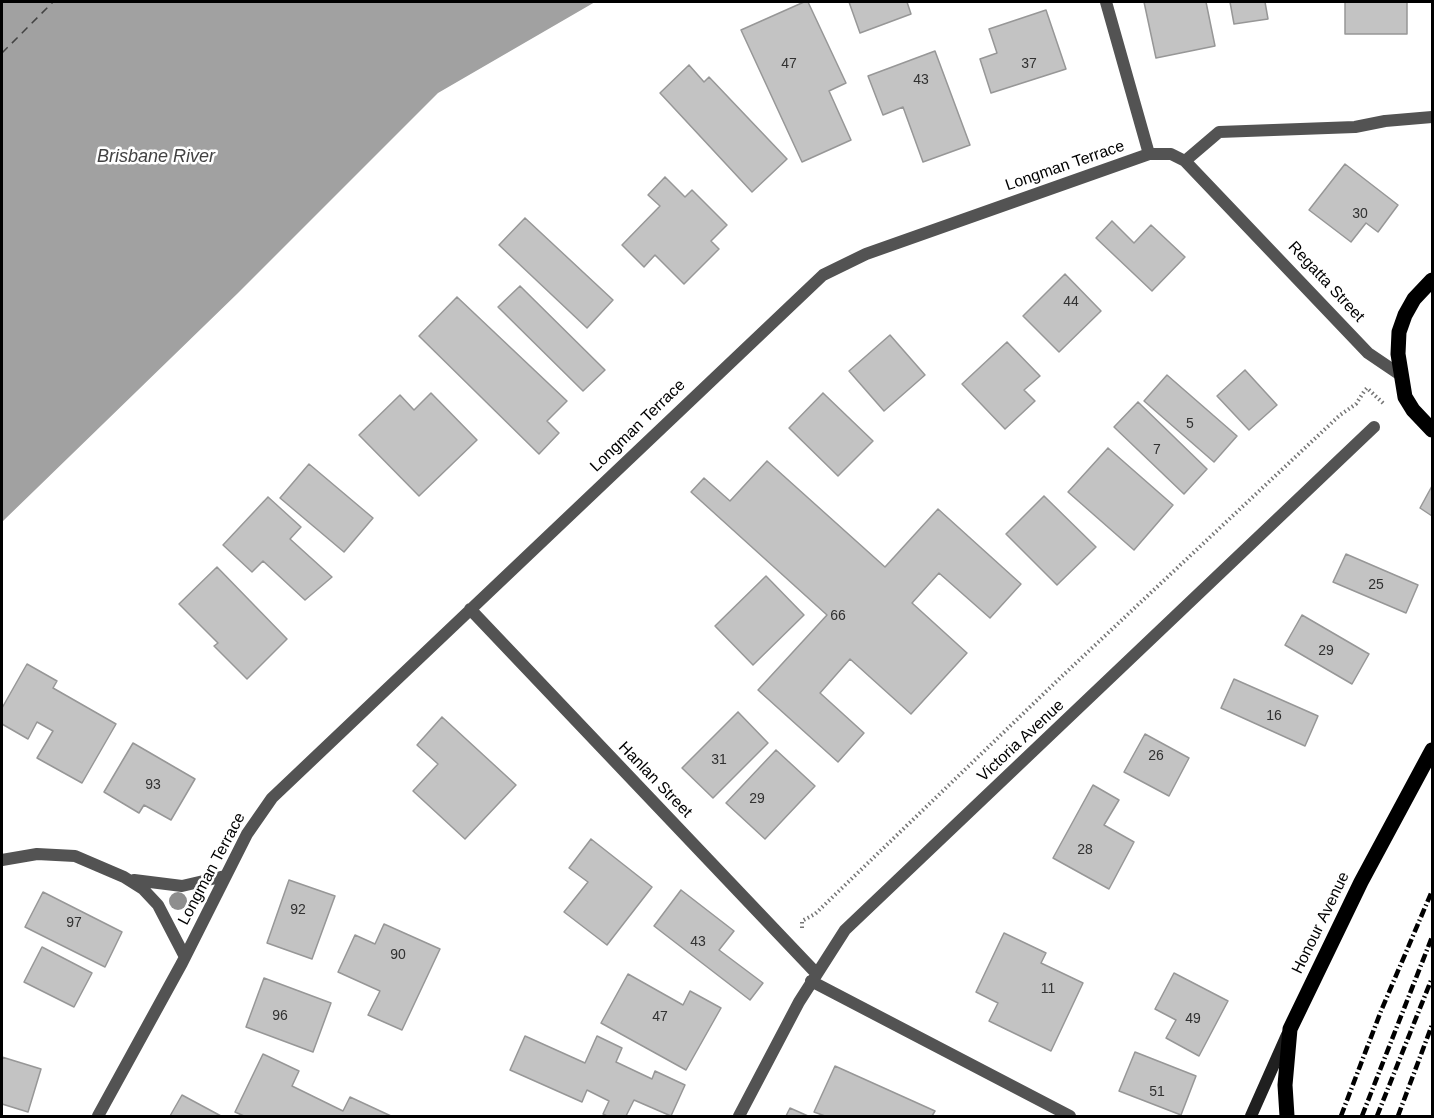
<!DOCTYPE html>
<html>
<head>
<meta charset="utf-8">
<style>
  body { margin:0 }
  #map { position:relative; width:1434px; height:1118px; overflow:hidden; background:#fff; font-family:Helvetica,sans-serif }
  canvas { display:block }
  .frame { position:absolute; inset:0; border:3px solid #000; pointer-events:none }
</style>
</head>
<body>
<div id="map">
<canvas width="1434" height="1118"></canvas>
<div class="frame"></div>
</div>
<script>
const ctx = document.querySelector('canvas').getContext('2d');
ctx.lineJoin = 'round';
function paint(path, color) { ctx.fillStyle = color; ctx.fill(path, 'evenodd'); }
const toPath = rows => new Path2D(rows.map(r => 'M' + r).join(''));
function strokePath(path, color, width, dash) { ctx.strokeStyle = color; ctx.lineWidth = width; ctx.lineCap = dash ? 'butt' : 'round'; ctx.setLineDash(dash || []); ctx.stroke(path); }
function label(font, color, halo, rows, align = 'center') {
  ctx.font = font + ' Helvetica,sans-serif'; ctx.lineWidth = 5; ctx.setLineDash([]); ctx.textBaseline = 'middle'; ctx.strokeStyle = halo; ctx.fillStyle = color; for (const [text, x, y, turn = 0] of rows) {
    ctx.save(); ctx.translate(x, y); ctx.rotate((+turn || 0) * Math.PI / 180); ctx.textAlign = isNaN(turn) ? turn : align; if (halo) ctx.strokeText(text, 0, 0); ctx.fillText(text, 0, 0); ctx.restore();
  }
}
const water = toPath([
  [2,2,595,2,438,93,238,293,2,522]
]);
const ferry = toPath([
  [2,53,53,2]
]);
const building = toPath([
  [804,2,808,2,846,83,829,91,851,140,802,162,741,30,804,2],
  [849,2,907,2,911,14,860,33,849,2],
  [1144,2,1206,2,1215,46,1156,58,1144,2],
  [1230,2,1265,2,1268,19,1234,24,1230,2],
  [1345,2,1424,2,1407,2,1407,34,1345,34,1345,2],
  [1046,10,1066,69,991,93,980,59,997,53,989,29,1046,10],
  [935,51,970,145,923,162,903,107,883,115,868,76,935,51],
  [689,65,704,82,709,77,787,159,752,192,660,93,689,65],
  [1345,164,1398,205,1378,232,1366,223,1351,242,1309,210,1345,164],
  [665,177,685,197,692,190,727,225,711,241,719,249,684,284,655,255,644,267,622,245,660,206,648,195,665,177],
  [525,218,613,300,587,328,499,245,525,218],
  [1112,221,1134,243,1151,225,1185,257,1152,291,1096,238,1112,221],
  [1065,274,1101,311,1059,352,1023,316,1065,274],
  [520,286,605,370,583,391,498,307,520,286],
  [457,297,567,401,547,421,559,433,539,454,419,336,457,297],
  [890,335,925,375,884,411,849,371,890,335],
  [1007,342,1040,376,1024,390,1035,401,1005,429,962,384,1007,342],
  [1245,370,1277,405,1249,430,1217,396,1245,370],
  [1167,375,1237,436,1214,462,1144,401,1167,375],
  [431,393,477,440,419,496,359,435,400,395,414,410,431,393],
  [823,393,873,441,838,476,789,428,823,393],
  [1138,402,1207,469,1184,494,1114,427,1138,402],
  [1108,448,1173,505,1134,550,1068,492,1108,448],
  [767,461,885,567,938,509,1021,584,990,618,939,573,912,603,967,653,911,714,850,659,820,693,864,733,838,762,758,690,827,615,691,492,704,478,730,501,767,461],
  [309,464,373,518,344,552,280,498,309,464],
  [1432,486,1432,516,1420,508,1432,486],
  [1044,496,1096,547,1057,585,1006,534,1044,496],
  [268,497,301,527,290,539,332,577,305,600,263,561,252,572,223,545,268,497],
  [1346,554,1418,585,1406,613,1333,582,1346,554],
  [217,567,287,639,247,679,214,646,218,643,179,604,217,567],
  [766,576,804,615,753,665,715,626,766,576],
  [1302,615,1369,654,1352,684,1285,645,1302,615],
  [27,664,57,681,53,688,116,724,82,783,37,758,53,731,37,722,28,739,2,724,2,708,27,664],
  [1234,679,1318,716,1305,746,1221,708,1234,679],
  [738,712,768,743,713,798,682,768,738,712],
  [442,717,516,785,465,839,413,791,438,764,417,745,442,717],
  [1145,734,1189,758,1169,796,1124,772,1145,734],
  [133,743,195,779,171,820,144,805,139,813,104,792,133,743],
  [776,750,815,786,765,839,726,803,776,750],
  [1093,785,1119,800,1104,825,1134,842,1109,889,1053,858,1093,785],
  [591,839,652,887,607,945,564,912,588,882,569,868,591,839],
  [289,880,335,896,312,959,267,943,289,880],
  [681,890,734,931,719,950,763,983,750,1000,654,926,681,890],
  [43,892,122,932,105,967,25,927,43,892],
  [384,924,440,949,402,1030,368,1015,380,991,338,972,355,935,375,944,384,924],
  [1004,933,1046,953,1041,963,1083,983,1051,1051,989,1021,998,1003,976,992,1004,933],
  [42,947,92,973,74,1007,24,982,42,947],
  [1174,973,1228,1001,1199,1056,1166,1038,1176,1020,1155,1009,1174,973],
  [628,974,683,1005,690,991,721,1008,686,1070,601,1023,628,974],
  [264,978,331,1003,313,1052,246,1027,264,978],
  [525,1036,585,1063,597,1036,622,1048,616,1062,652,1079,655,1071,685,1085,671,1116,634,1100,626,1116,607,1116,603,1114,609,1101,587,1090,582,1102,510,1070,525,1036],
  [1135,1052,1196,1076,1181,1115,1119,1091,1135,1052],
  [263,1054,299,1071,292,1086,343,1111,350,1097,391,1116,244,1116,235,1112,263,1054],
  [2,1057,41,1069,28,1112,2,1104,2,1057],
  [835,1066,935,1111,932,1116,825,1116,814,1112,835,1066],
  [182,1095,221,1116,170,1116,182,1095],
  [790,1108,808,1116,786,1116,790,1108]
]);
const path = toPath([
  [802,928,802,921,815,914,1059,679,1340,415,1356,404,1365,390,1367,388,1384,404]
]);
const minor = toPath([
  [1106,2,1149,154],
  [1185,161,1368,353,1399,374],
  [470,609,816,973],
  [2,860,37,854,75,856,124,877,143,889,158,905,185,957],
  [134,880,182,886,225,876],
  [811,981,1070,1116],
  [98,1116,182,963,247,834,272,798,823,275,866,254,1149,154,1171,154,1185,161,1219,132,1355,127,1385,121,1432,117],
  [739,1116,799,1002,845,930,1374,427]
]);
const secondary = toPath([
  [1251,1116,1287,1035]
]);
const primary = toPath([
  [1432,280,1414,299,1405,315,1399,332,1398,354,1405,397,1413,410,1432,430],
  [1287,1116,1285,1085,1290,1029,1361,882,1432,750]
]);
const rail = toPath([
  [1341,1116,1381,1011,1432,891],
  [1362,1116,1432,937],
  [1377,1116,1432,978],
  [1398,1116,1432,1025]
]);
const trees = [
  [178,901]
];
const numberNames = [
  ["47",789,64],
  ["37",1029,64],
  ["43",921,80],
  ["30",1360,214],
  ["44",1071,302],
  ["5",1190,424],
  ["7",1157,450],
  ["25",1376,585],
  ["66",838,616],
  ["29",1326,651],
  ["16",1274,716],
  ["26",1156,756],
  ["31",719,760],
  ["93",153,785],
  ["29",757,799],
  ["28",1085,850],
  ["92",298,910],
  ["97",74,923],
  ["43",698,942],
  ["90",398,955],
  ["11",1048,989],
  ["96",280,1016],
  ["47",660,1017],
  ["49",1193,1019],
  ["51",1157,1092]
];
const streetNames = [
  ["Longman Terrace",1065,166,-19],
  ["Regatta Street",1326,282,47],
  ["Longman Terrace",638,426,-44],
  ["Victoria Avenue",1021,741,-43],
  ["Hanlan Street",655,780,46],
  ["Longman Terrace",212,869,-62],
  ["Honour Avenue",1321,923,-64]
];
const waterNames = [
  ["Brisbane River",156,157]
];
paint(water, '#a1a1a1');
strokePath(ferry, '#424242', 1.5, [8, 6]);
paint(building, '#c3c3c3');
strokePath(building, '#979797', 1.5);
strokePath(path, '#757575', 4, [1.5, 3]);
strokePath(minor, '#535353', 12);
strokePath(secondary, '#202020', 12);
strokePath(primary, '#000', 15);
strokePath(rail, '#000', 4.5, [9, 3, 1.5, 3]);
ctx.fillStyle = '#8e8e8e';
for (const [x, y] of trees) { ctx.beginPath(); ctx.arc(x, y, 9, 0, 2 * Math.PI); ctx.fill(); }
label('14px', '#313131', null, numberNames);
label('16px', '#000', '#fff', streetNames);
label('italic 18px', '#424242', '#fff', waterNames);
</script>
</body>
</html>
